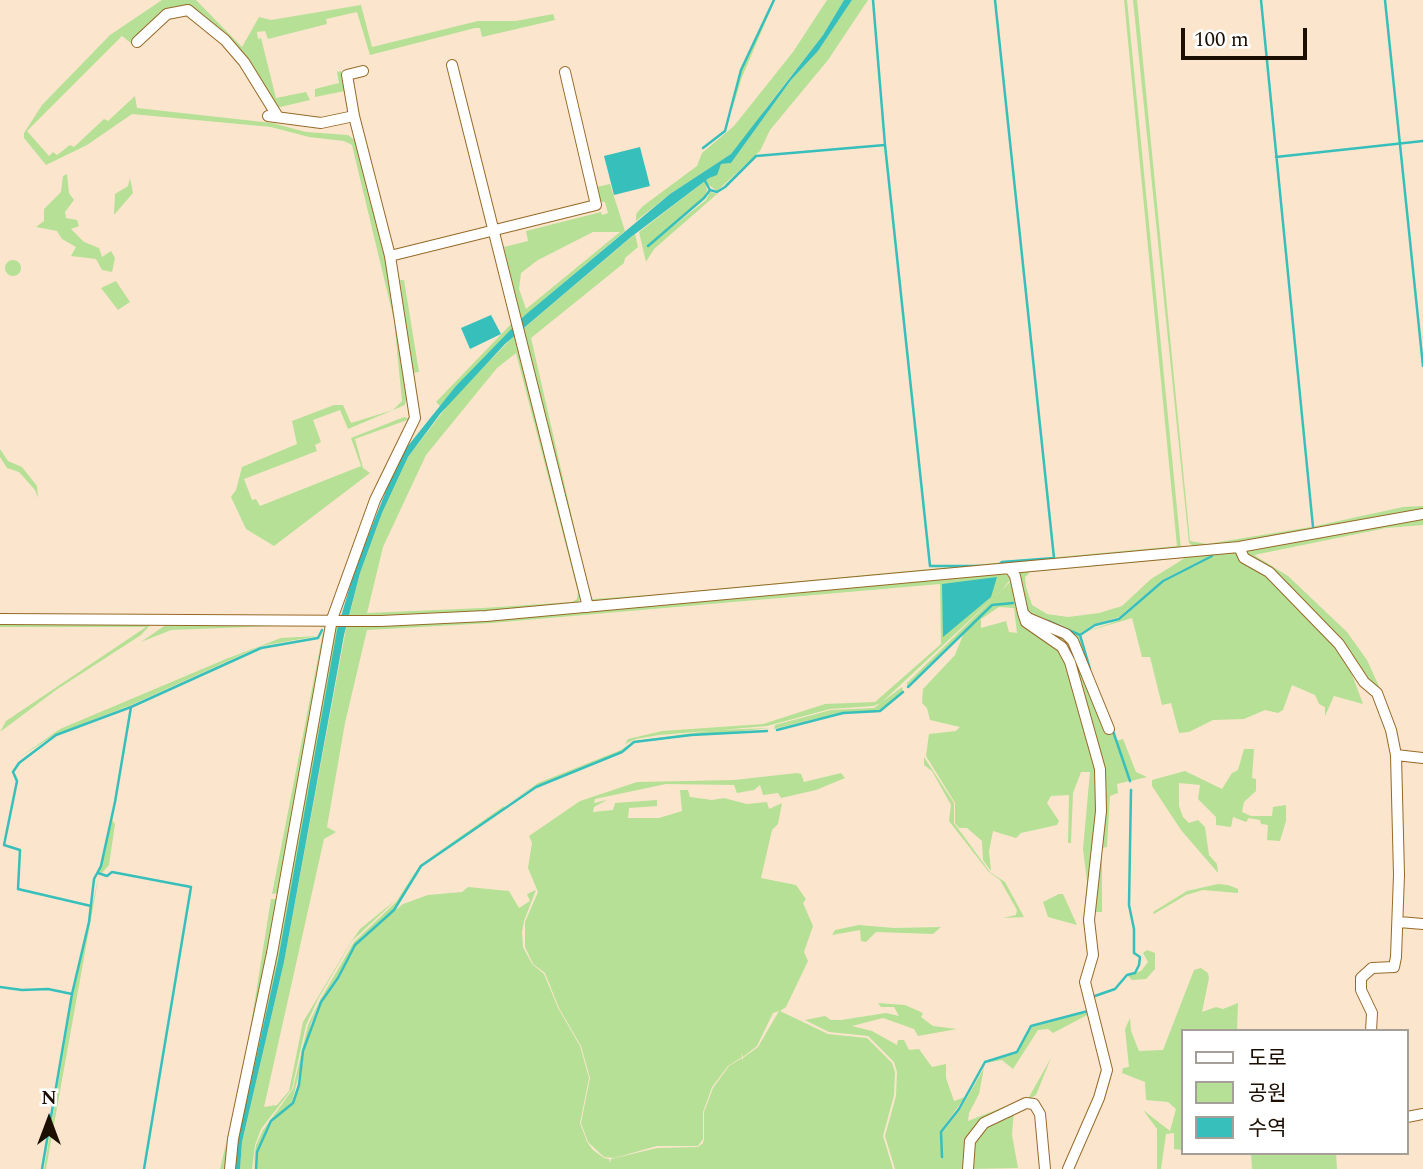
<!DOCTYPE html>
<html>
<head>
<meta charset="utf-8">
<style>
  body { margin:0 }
  #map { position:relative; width:1423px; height:1169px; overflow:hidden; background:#fbe6cd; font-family:Spectral,"Noto Sans KR",serif }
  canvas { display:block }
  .legend { position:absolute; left:1181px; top:1029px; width:228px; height:126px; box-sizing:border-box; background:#fff; border:2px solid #a49f99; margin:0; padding:9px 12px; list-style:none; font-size:21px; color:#1c0e00 }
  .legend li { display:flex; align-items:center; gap:14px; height:35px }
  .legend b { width:35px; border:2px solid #a49f99 }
  .north { position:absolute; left:14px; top:1085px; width:70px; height:70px; -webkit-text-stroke:5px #fff; paint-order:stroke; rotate:0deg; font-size:19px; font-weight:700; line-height:28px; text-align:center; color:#1c0e00 }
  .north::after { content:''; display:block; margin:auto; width:24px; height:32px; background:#1c0e00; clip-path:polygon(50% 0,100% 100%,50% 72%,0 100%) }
  .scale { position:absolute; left:1181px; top:28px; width:126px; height:32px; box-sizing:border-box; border:4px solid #1c0e00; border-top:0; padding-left:9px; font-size:21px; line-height:24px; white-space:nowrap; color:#1c0e00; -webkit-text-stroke:5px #fff; paint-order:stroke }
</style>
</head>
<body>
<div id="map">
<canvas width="1423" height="1169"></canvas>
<ul class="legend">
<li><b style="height:9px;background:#fff"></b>도로</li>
<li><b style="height:19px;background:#b5e095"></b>공원</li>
<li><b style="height:19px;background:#36bfbb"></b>수역</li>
</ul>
<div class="north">N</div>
<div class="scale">100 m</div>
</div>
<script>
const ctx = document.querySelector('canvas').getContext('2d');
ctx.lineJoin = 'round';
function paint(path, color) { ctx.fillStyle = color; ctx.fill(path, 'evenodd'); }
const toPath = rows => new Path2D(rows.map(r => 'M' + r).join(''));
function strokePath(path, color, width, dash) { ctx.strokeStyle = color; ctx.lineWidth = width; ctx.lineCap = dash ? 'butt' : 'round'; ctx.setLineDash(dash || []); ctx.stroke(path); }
const green = toPath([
  [162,0,196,0,242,47,259,17,271,20,361,5,372,47,478,21,516,21,553,14,555,20,482,37,480,28,475,28,370,55,357,12,326,19,327,24,268,39,265,31,257,32,258,39,261,38,276,98,306,92,310,100,276,108,252,68,177,7,171,8,132,44,122,36,27,131,49,156,53,152,57,155,70,145,74,147,104,119,108,121,135,96,137,108,272,123,306,132,348,135,356,141,387,259,407,394,405,405,348,429,340,410,313,420,321,442,315,445,317,451,244,479,252,500,256,499,260,506,361,466,351,438,404,417,410,419,355,439,363,468,370,473,274,546,246,529,231,497,236,490,242,467,297,444,292,421,334,405,343,405,351,423,393,410,402,401,394,320,352,145,344,141,309,137,271,127,132,114,87,145,46,165,24,138,24,133,42,105,110,35],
  [775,0,742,77,732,110,742,69],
  [827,0,844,0,823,35,766,108,749,135,731,154,670,194,636,221,636,214,643,206,697,166,702,153,734,126,793,52],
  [852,0,868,0,828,60,770,130,760,151,717,191,705,182,707,190,704,198,646,248,706,200,710,192,717,194,654,249,646,262,639,232,705,181,721,164,731,163,791,80,818,51],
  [1124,0,1127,0,1181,549,684,596,683,592,1177,546],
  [1133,0,1137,0,1190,541,1207,544,1311,527,1403,507,1423,506,1423,509,1198,549,1189,543],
  [341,71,345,91,315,97,315,89,339,83,337,72],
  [67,174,69,193,74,200,65,212,66,218,77,220,79,226,71,229,84,242,99,248,102,257,111,251,115,258,112,272,102,270,96,259,71,256,76,247,62,239,57,231,36,227,44,221,44,209,61,192,63,176],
  [130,178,133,193,114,215,115,194,128,186],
  [610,184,625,231,521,319,504,247,528,241,526,231,601,212,602,215,608,213,605,202,599,202,597,187],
  [593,232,620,232,526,309,519,289,521,273,538,260],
  [635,234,638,247,625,258,624,263,531,338,590,596,593,599,677,593,677,597,593,603,590,600,523,329],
  '5 268a8 8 0 1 1 16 0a8 8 0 1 1-16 0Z',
  [400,280,404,280,419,372,412,373],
  [116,281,130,302,118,310,101,288],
  [513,322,514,327,440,406,436,402],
  [516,334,581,595,578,604,484,614,349,617,360,573,382,513,408,457,455,396],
  [516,353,578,592,577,599,572,602,483,608,367,613,383,547,426,455,497,368],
  [0,449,8,461,22,467,37,486,38,498,35,490,19,472,7,468,0,457],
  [1423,515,1423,525,1386,528,1254,555,1288,576,1347,632,1367,660,1383,695,1396,727,1401,754,1394,732,1352,659,1246,556,1242,549],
  [1236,549,1243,559,1260,567,1277,582,1337,645,1352,666,1350,669,1363,704,1334,696,1325,716,1325,707,1319,704,1315,695,1292,685,1283,710,1278,713,1265,710,1244,719,1213,720,1189,732,1179,733,1171,703,1162,705,1150,657,1142,657,1132,618,1082,633,1120,620,1163,582,1211,555,1162,580,1119,617,1094,624,1079,634,1062,625,1034,617,1025,607,1034,619,1062,626,1079,635,1129,781,1117,784,1118,793,1110,796,1107,847,1102,848,1102,912,1091,912,1102,811,1099,754,1072,661,1063,646,1027,621,1026,617,1066,635,1072,641,1112,736,1074,641,1067,633,1028,618,1024,613,1018,573,1023,570],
  [1185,558,1151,579,1122,606,1099,613,1068,617,1047,614,1032,605,1026,587,1025,577,1030,572],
  [1004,572,1011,579,1000,592,881,703,873,706,830,709,767,726,659,735,636,739,625,744,628,739,662,731,763,724,825,704,875,702,941,644,940,584,492,623,367,630,345,723,327,827,336,832,324,839,264,1107,277,1105,289,1091,303,1022,351,942,360,929,397,899,352,941,318,999,306,1025,292,1089,261,1129,255,1145,252,1169,240,1169,242,1142,284,962,347,623],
  [1014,578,1016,600,1061,648,1099,769,1088,924,1083,925,1087,882,1083,849,1090,772,1081,772,1073,793,1071,843,1068,843,1069,795,1051,796,1047,803,1059,821,1057,825,1021,833,1016,838,993,831,989,851,991,871,983,860,982,841,967,828,959,828,955,823,955,803,926,756,929,734,956,731,960,727,930,720,927,708,922,703,923,689,955,655,965,630,992,606,1013,603,991,605,907,686,907,683],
  [999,607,1014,608,1017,633,1009,632,1006,621,981,628,981,619],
  [0,621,152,623,141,635,56,690,0,732,6,721,146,627,0,627],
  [340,623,278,960,239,1134,235,1169,236,1133,333,626],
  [167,624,326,624,171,630,141,642],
  [323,632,325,632,279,893,272,894],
  [318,636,261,646,131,705,56,734,20,757,60,729,226,659,281,638],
  [902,687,903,691,880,711,843,712,774,729,775,725,831,710,874,708],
  [771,728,634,742,622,751,535,786,506,805,538,783,621,750,634,741,716,730],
  [1123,739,1136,772,1147,777,1131,781,1116,741],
  [1244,749,1254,749,1252,778,1256,779,1256,791,1244,802,1242,812,1251,816,1272,816,1273,807,1286,805,1286,821,1280,841,1267,840,1268,825,1261,824,1260,820,1249,818,1246,822,1233,817,1231,827,1216,825,1216,817,1198,799,1200,785,1179,783,1179,806,1183,817,1189,823,1198,820,1205,827,1209,855,1217,864,1218,873,1181,830,1152,786,1152,780,1185,771,1222,789,1232,773,1238,770],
  [924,757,954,803,954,823,990,872,1005,882,1024,917,1003,918,1016,915,1017,910,1000,880,988,871,949,821,951,805,932,771,924,765],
  [797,773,801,774,804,782,841,773,845,778,816,790,781,798,778,793,763,795,760,785,754,790,737,793,734,785,666,784,595,799,594,803,607,800,594,807,593,812,613,810,615,803,657,800,657,806,629,808,628,818,659,818,682,811,680,790,688,790,690,797,712,800,724,798,747,804,767,802,769,809,782,803,778,824,772,830,761,878,796,885,806,899,803,903,813,926,804,952,808,961,786,1007,780,1011,828,1034,867,1038,892,1063,895,1072,894,1095,883,1136,893,1169,257,1169,257,1153,272,1122,293,1103,300,1085,304,1051,322,1002,339,979,355,945,363,936,403,904,428,895,462,892,468,887,509,891,519,908,530,901,527,894,536,890,524,921,522,932,523,947,532,964,544,974,558,1008,580,1046,589,1078,580,1123,587,1142,593,1150,604,1158,609,1159,610,1163,611,1159,657,1148,698,1147,703,1143,704,1139,704,1112,713,1088,729,1066,742,1058,743,1061,743,1058,758,1047,779,1011,773,1013,757,1046,743,1057,741,1052,742,1057,728,1066,712,1087,703,1112,703,1139,698,1146,657,1146,614,1158,604,1157,588,1142,581,1123,590,1078,581,1046,559,1008,545,973,533,964,525,947,525,922,538,892,528,868,532,843,529,836,580,801,637,782,734,780],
  [504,806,505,808,420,866,394,909,354,945,338,978,320,1001,311,1024,292,1102,271,1121,256,1152,253,1169,256,1145,263,1130,293,1089,308,1025,320,1000,354,942,396,902,420,865],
  [112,820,115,824,109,865,102,873,99,872],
  [99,874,46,1169,44,1169,73,994],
  [1218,884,1228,885,1238,889,1238,893,1203,890,1186,895,1154,914,1153,912,1187,891],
  [1059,894,1063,894,1077,925,1048,917,1043,902],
  [271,899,279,899,226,1169,220,1169,244,1068],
  [859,925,894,928,941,927,933,934,876,932,866,942,861,941,860,930,832,935,835,930],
  [1147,950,1155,953,1155,969,1146,979,1132,980,1128,976,1141,971,1148,962,1143,953],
  [1201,968,1208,973,1209,978,1202,1012,1216,1007,1223,1009,1238,1003,1237,1031,1183,1031,1181,1130,1183,1150,1174,1149,1174,1133,1166,1134,1161,1169,1157,1169,1157,1129,1143,1110,1170,1131,1176,1109,1168,1102,1146,1100,1145,1082,1122,1073,1123,1068,1129,1067,1125,1029,1130,1018,1131,1031,1139,1051,1163,1050,1194,970],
  [1084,984,1091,1013,1053,1033,1048,1029,1038,1030,1013,1069,1002,1060,986,1063,1018,1053,1022,1041,1032,1027,1089,1012,1080,986],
  [878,1003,905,1005,923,1013,921,1017,933,1026,957,1029,918,1036,914,1029,883,1018,852,1026,872,1031,897,1045,898,1040,904,1040,909,1050,919,1049,932,1067,946,1064,946,1078,954,1101,965,1097,940,1132,942,1161,942,1133,960,1110,984,1068,979,1094,969,1113,968,1121,1029,1097,1051,1058,1036,1095,975,1131,967,1169,895,1169,885,1136,896,1096,897,1072,894,1062,868,1036,829,1032,805,1020,825,1016,831,1020,841,1020,886,1013,899,1016,894,1007,881,1007],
  [1014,1109,1012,1135,1018,1168,969,1169,977,1133],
  [1251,1153,1336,1153,1337,1169,1252,1169]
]);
const water = toPath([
  [844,0,852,0,818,51,791,80,731,163,721,164,717,175,709,178,631,237,505,344,440,414,408,457,382,513,360,573,344,635,284,962,242,1142,240,1169,235,1169,239,1134,278,960,337,630,356,566,392,476,407,447,456,386,524,316,670,194,731,154,823,35],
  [640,147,650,186,614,195,604,156],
  [491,315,501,334,470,349,461,328],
  [997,577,991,597,943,637,942,584]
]);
const stream = toPath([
  [873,0,885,145,930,566,998,566,1002,562,1054,558,995,0],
  [1261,0,1313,527],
  [1385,0,1423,366],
  [703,148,725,131,741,70,774,0],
  [1276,157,1423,141],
  [710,190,717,192,725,187,756,156,885,145],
  [648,246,704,198,710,190,705,181],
  [1048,621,1080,635,1090,669],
  [1080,635,1095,625,1119,619,1163,581,1212,556],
  [908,687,992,605,1013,603],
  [777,730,843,713,880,711,903,692],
  [1113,731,1130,781],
  [98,873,107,876,112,872,191,887,144,1169],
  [91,906,18,889,20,850,4,845,17,781,13,772,19,763,56,735,131,707],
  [0,987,22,990,48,989,72,994,89,922,94,879,101,866,115,802,131,707,261,648,318,638,322,630],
  [1092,997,1115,989,1127,975,1135,973,1139,965,1140,957,1134,953,1134,929,1129,905,1131,790],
  [942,1157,941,1132,959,1109,985,1062,1017,1052,1031,1026,1088,1011],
  [42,1169,72,994],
  [256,1169,257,1152,271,1121,293,1103,299,1085,303,1051,321,1002,338,978,355,945,394,910,421,866,536,787,622,752,634,742,691,735,767,731]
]);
const minor = toPath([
  [137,42,167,14,188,10,225,40,244,62,278,117],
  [452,65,588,607],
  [268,116,321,123,354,116],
  [390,256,596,205,565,72],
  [1239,547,1244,558,1269,572,1339,644,1364,682,1377,693,1391,730,1396,755,1399,875,1396,957,1394,967,1372,968,1361,978,1361,990,1372,1013,1371,1031],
  [1011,570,1015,576,1023,613,1028,618,1066,634,1073,641,1109,729],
  [1023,613,1026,622,1062,647,1070,662,1100,769,1101,811,1089,920,1093,955,1085,982,1107,1070,1099,1098,1068,1169],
  [0,619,381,621,486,616,1239,547,1423,514],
  [1396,755,1423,758],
  [1399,922,1423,924],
  [1407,1117,1423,1114],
  [230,1169,233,1139,272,953,332,619,375,500,415,418,390,256,354,116,347,75,363,71],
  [968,1169,970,1141,984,1123,1026,1103,1034,1104,1040,1114,1045,1169]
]);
paint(green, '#b5e095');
paint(water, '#36bfbb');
strokePath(stream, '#36bfbb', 2.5);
strokePath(minor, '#976927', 12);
strokePath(minor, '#fff', 10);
</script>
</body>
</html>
